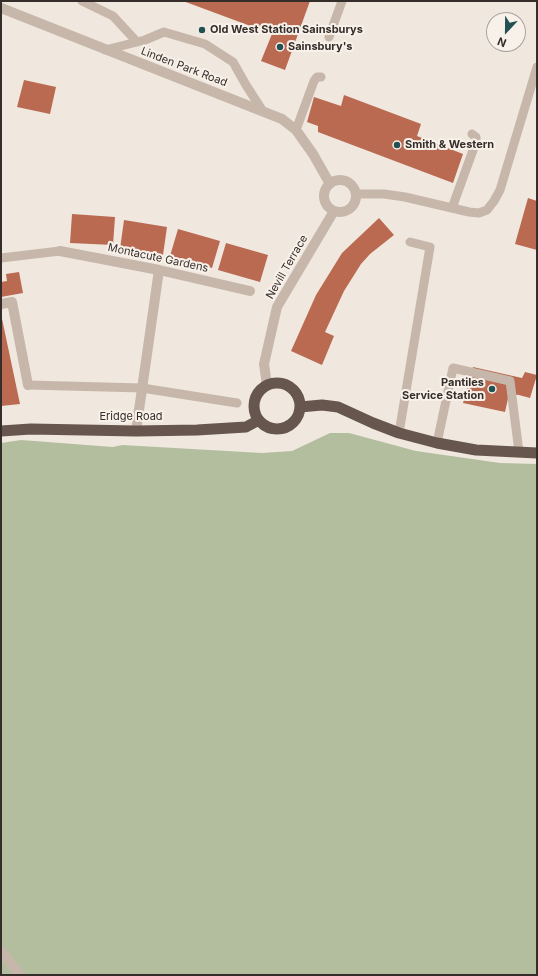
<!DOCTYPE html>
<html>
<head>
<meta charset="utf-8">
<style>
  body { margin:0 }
  #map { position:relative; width:538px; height:976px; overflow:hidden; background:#f0e7de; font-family:Inter,sans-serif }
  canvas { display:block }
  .frame { position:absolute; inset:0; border:2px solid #352d29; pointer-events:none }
  .north { position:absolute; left:486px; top:12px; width:40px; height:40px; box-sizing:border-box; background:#f8f1ea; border:1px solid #aaa39d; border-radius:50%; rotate:202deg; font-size:11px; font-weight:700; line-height:16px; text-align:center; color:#352d29 }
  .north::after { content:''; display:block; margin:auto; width:14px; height:18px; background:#235053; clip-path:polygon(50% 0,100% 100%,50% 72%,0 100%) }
</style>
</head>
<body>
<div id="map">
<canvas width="538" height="976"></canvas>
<div class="frame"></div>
<div class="north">N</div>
</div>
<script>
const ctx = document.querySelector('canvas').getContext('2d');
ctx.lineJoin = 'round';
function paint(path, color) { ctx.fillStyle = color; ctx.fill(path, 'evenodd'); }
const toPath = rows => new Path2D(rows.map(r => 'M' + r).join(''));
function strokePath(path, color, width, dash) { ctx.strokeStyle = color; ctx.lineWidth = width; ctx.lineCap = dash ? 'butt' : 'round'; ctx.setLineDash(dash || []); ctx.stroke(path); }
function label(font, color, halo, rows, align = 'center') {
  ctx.font = font + ' Inter,sans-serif'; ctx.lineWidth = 4; ctx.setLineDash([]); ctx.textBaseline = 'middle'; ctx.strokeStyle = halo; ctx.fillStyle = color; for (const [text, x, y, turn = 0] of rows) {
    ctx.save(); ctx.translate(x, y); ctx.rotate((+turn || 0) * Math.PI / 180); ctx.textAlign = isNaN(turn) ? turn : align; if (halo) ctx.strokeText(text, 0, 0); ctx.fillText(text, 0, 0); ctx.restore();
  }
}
const green = toPath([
  [330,433,349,433,416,451,500,463,537,464,537,975,1,975,1,443,21,440,113,447,122,445,262,453,292,451]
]);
const building = toPath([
  [183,1,310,1,285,70,261,61,272,34],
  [24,80,56,87,50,114,17,107],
  [344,95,421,124,417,136,463,154,453,183,318,132,318,126,307,122,314,97,341,106],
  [528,198,537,201,537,250,515,244],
  [72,214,115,217,113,245,70,243],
  [379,218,394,235,370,254,361,264,344,291,325,332,334,336,322,365,291,351,316,295,342,253],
  [124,220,167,227,163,255,120,249],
  [178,229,220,241,212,268,170,256],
  [226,243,268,255,260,282,218,270],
  [19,272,23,293,1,297,1,282,7,281,6,274],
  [1,314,20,404,1,406],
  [473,367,522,378,525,372,537,375,530,398,519,395,509,394,505,412,463,403]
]);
const service = toPath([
  [82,1,113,16,137,42],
  [329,37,342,1],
  [105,50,145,40,164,32,205,44,233,62,246,85,262,110],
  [296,130,314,81,317,77,321,77],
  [356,194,384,194,405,197,469,212,479,213,487,210,494,201,500,190,537,67],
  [452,208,476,142,476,137,472,134],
  [1,258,60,251],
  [28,385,142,388,237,403],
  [399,433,430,247,410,242],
  [437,443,453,368,510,381,519,452]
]);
const minor = toPath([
  [1,8,282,119,296,130,313,154,330,184],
  '324 196a16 16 0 1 1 32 0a16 16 0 1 1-32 0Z',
  [60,251,159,270,250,291],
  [1,304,12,302,28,385],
  [267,385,264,364,277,307,334,211],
  [136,431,159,270]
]);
const tertiary = toPath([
  [1,951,20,975]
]);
const trunk = toPath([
  '254 406a23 23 0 1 1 46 0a23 23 0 1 1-46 0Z',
  [300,407,322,405,338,407,373,423,399,433,437,443,476,450,537,453],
  [1,431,31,429,136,431,197,430,246,427,259,420]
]);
const markers = [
  [202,30,4,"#235053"],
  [280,47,4,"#235053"],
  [397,145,4,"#235053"],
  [492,389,4,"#235053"]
];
const poiNames = [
  ["Old West Station Sainsburys",210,30],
  ["Sainsbury's",288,47],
  ["Smith & Western",405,145],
  ["Pantiles",484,383,"right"],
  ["Service Station",484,396,"right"]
];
const streetNames = [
  ["Linden Park Road",184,67,21],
  ["Montacute Gardens",158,258,12],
  ["Nevill Terrace",287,267,-60],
  ["Eridge Road",131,417]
];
paint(green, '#b3be9f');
paint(building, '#ba6a51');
strokePath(service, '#c7b7ab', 9);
strokePath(minor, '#c7b7ab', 10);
strokePath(tertiary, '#c7b7ab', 10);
strokePath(trunk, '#66564e', 11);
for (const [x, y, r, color] of markers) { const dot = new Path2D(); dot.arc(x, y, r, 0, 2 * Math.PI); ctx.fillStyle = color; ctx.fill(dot); strokePath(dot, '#f8f1ea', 1.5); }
label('bold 11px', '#352d29', '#f8f1ea', poiNames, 'left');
label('11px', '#352d29', '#f8f1ea', streetNames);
</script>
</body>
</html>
